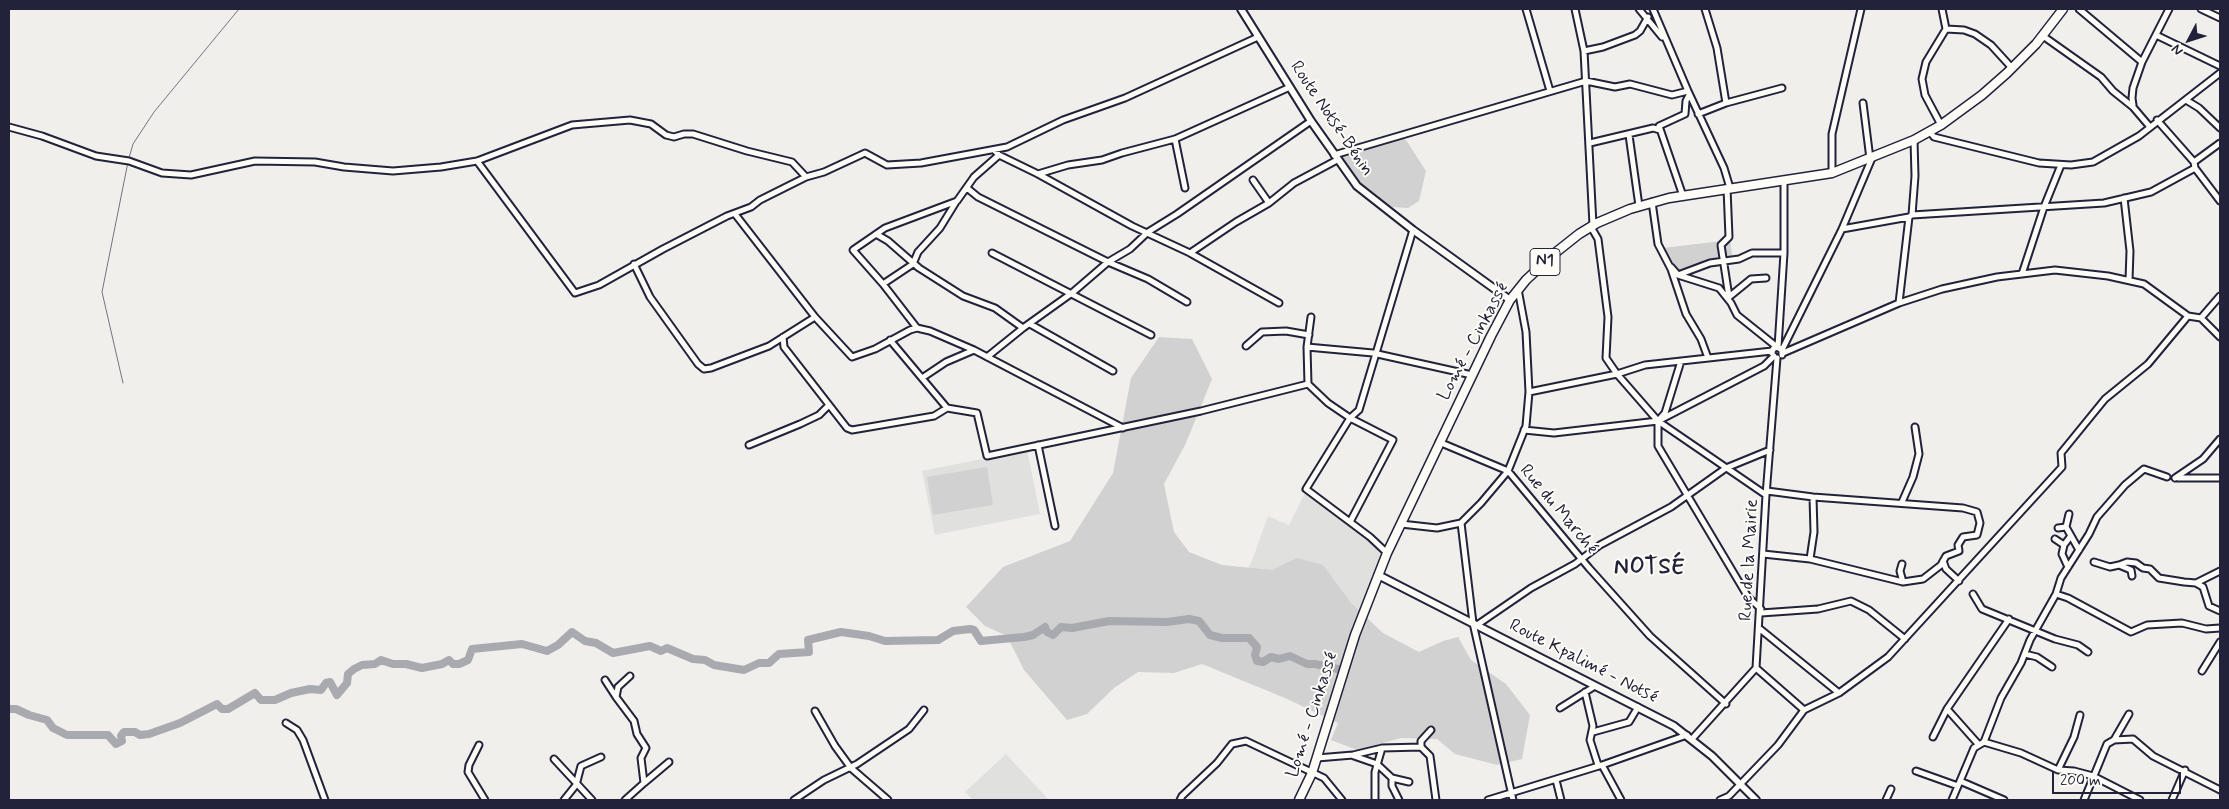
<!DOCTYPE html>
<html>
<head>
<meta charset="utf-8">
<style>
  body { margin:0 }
  #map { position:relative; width:2229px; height:809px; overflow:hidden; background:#f0efec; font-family:Mynerve,sans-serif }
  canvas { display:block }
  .frame { position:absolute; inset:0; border:10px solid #22223b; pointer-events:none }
  .north { position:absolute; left:2164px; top:15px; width:50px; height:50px; -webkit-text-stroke:4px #fdfcf7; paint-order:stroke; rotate:230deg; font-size:14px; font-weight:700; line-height:20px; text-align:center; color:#22223b }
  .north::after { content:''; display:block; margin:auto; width:18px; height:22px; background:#22223b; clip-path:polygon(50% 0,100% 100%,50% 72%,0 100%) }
  .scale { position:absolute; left:2052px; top:772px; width:129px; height:22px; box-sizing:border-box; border:2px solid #22223b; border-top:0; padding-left:6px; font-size:15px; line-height:18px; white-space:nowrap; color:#22223b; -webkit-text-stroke:4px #fdfcf7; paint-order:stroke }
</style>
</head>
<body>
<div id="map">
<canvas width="2229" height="809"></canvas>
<div class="frame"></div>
<div class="north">N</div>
<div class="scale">200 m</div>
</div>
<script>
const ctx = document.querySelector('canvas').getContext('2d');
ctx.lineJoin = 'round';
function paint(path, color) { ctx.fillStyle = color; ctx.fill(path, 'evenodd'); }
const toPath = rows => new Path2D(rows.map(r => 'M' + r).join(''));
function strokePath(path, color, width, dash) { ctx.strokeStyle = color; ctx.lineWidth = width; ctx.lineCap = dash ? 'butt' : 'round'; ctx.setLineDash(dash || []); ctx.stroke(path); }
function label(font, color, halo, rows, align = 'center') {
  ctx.font = font + ' Mynerve,sans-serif'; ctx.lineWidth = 4; ctx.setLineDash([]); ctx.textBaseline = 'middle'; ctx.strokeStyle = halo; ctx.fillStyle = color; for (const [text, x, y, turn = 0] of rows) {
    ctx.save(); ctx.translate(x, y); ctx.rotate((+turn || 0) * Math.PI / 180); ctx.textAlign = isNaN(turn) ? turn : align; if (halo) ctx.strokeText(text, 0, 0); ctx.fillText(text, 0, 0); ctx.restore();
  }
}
const built = toPath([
  [1497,294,1504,299,1494,319,1483,314],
  [1027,450,1040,514,935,535,922,471],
  [1305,493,1364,533,1382,552,1349,639,1241,584,1253,558,1268,516,1289,525],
  [1006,754,1049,800,973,800,965,792]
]);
const green = toPath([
  [1398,137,1406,140,1426,171,1419,201,1408,208,1392,207,1373,196,1356,180,1339,155],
  [1730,240,1733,261,1710,263,1679,274,1670,264,1663,248],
  [1159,337,1192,339,1212,379,1186,443,1164,484,1174,532,1189,552,1222,565,1272,570,1297,558,1323,565,1351,603,1383,633,1419,652,1443,641,1458,637,1471,660,1506,684,1530,715,1522,759,1497,765,1455,754,1437,739,1401,738,1357,750,1331,740,1338,723,1285,698,1202,664,1174,673,1138,672,1114,688,1087,714,1067,720,1024,670,1007,636,985,626,966,607,1003,567,1070,541,1113,473,1131,378],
  [987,467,993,505,933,515,927,477]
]);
const stream = toPath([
  [129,158,133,144,154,112,239,9],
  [123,383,102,292,128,162]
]);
const river = toPath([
  [9,709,16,709,29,715,47,720,53,728,67,735,108,735,116,744,122,741,121,736,124,732,135,732,140,735,149,734,180,723,217,704,222,709,228,709,255,693,261,700,275,700,291,693,310,689,321,690,326,683,330,682,337,695,347,683,348,674,354,669,362,665,375,664,381,660,393,664,406,664,422,668,442,664,449,660,453,664,459,664,468,660,472,649,522,644,547,651,558,645,572,632,585,641,596,643,613,653,650,646,661,651,667,648,693,659,705,660,714,665,744,670,759,663,769,663,779,654,809,652,808,640,841,632,869,636,885,641,938,640,953,631,970,629,974,630,981,641,1024,637,1033,635,1045,627,1047,632,1053,635,1061,627,1072,628,1109,621,1167,622,1189,619,1199,621,1210,635,1222,638,1249,638,1257,647,1255,655,1257,661,1263,662,1271,657,1279,659,1290,656,1307,664,1315,664,1338,669]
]);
const minor = toPath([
  [1526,9,1550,91],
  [1575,9,1584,51,1593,225],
  [1639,9,1662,37],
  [1653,9,1688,91,1724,168,1730,188],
  [2079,9,2142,62],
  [2201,9,2220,18],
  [1946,29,1964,30,1975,34,1991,45,2012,68],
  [2156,35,2220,66],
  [2043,36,2101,77,2113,91,2133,107,2150,127],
  [1584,51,1603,47,1635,35,1640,31,1648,17],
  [2186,100,2199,108,2220,128],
  [1726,103,1782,88],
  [1863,103,1870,159],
  [2133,105,2132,98,2133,88,2142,62,2169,9],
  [1698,114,1726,103,1717,48,1705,9],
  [2157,120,2194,162,2195,168,2220,201],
  [1941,125,1925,95,1922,79,1926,62,1946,29,1942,9],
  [9,127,42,136,96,156,129,161,162,173,191,175,255,161,315,162,344,167,393,171,441,167,477,161,572,125,630,120,651,124,666,135,674,137,684,134,693,134,747,151,792,162,806,177,824,172,865,153,887,165,921,163,1007,147,1063,120,1125,98,1258,37],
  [1930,132,1934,137,2039,163,2071,165,2093,162,2139,136,2220,73],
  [1629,135,1639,206],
  [1175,139,1185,188],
  [1590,143,1653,128,1660,130],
  [995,151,999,155,1038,174,1132,226,1190,253,1279,303],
  [1334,155,1586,81,1615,87,1630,84,1672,95,1688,91],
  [477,161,575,293,599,285,663,249,727,216,751,207,760,200,806,177],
  [2194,162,2220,143],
  [1832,173,1832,134,1861,9],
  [1038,174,1068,165,1102,160,1122,153,1175,139,1290,87],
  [1253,180,1269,203],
  [967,188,978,197,1108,262,1148,279,1187,302],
  [1727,188,1729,237,1721,245,1729,297],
  [1683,196,1659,126,1685,114,1686,101,1689,95],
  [2124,198,2130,251,2129,280],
  [1652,202,1658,244,1671,269,1686,314,1701,339,1708,358],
  [735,214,815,317,852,357,875,349,910,330,917,328,930,331,974,350,1123,428],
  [1912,215,2104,203,2151,192,2195,168],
  [1591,227,1598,239,1608,317,1606,358,1617,374,1658,421,1766,495],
  [1842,229,1909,217],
  [876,234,888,241,919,268,963,296,995,308,1023,328],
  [992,253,1151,335],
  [1190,253,1236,222,1269,203,1294,183,1337,160],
  [634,264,650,297,698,364,704,369,711,368,769,346,815,317],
  [1671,267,1678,275,1719,288,1731,303,1737,315,1777,347],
  [2022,274,2044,207,2061,165],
  [1678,275,1710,263,1739,259,1752,253,1784,253],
  [883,284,913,264,918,252,940,228,956,202],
  [1729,297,1751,279,1766,278],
  [1899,303,1909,217,1912,215,1915,176,1914,140],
  [1311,317,1307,347,1308,384,1328,403,1350,418,1393,440,1350,522],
  [2201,318,2220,296],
  [1030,324,1113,371],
  [917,328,883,284,853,250,885,228,957,201,974,177,999,155],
  [783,337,784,347,847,428,852,430,934,416,947,408],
  [890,340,947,408,977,413,987,456,1201,411,1308,384],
  [1246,346,1262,332,1286,331,1309,335],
  [1307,347,1373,353,1472,375],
  [1778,347,1784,253,1784,181],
  [1772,353,1773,349,1777,347,1782,350],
  [1783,353,1899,303,1942,289,1997,277,2055,270,2108,276,2144,284,2188,316,2201,318,2220,337],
  [1782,355,1782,350,1842,229,1872,158],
  [987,357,1023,328,1072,293,1108,262,1130,249,1148,232,1177,214,1311,121],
  [1681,361,1665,413,1658,421,1658,446,1748,597,1761,609],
  [922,378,946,362,974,350],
  [1529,392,1617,374,1645,365,1772,351],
  [1524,430,1554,433,1658,421,1764,366,1774,356],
  [1439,442,1508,471,1589,568,1650,636,1726,704],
  [749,445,800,424,819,415,828,406],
  [1038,445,1055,526],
  [2175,478,2203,459,2220,439],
  [2178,478,2220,478],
  [1902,502,1913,477,1919,454,1915,427],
  [2069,514,2066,527,2079,550],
  [1461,523,1473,623,1513,800],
  [1401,524,1437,528,1461,523,1481,503,1508,471,1526,426,1529,392,1526,332,1518,289],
  [2058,528,2066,527],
  [2055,539,2064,545],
  [1387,553,1370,537,1306,489,1350,418,1359,410,1413,230],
  [1763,554,1810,559,1903,582,1923,579,1941,565,1946,556,1959,551,1958,545,1963,537,1977,535,1980,523,1977,512,1963,508,1813,497,1767,491],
  [1810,559,1814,532,1813,497],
  [1943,561,1946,569,1959,581],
  [2094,562,2110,567,2119,565,2131,570,2132,576],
  [1902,564,1900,571,1903,582],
  [2119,565,2127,562,2136,563,2143,568,2150,569,2159,578,2184,582,2196,583,2220,571],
  [2068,567,2062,554,2064,545,2070,537],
  [2196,583,2203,587,2209,606,2220,611],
  [1973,594,1982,609,2055,639,2078,645,2088,652],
  [2056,594,2068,598,2131,632,2147,625,2182,623,2206,629,2220,628],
  [1761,613,1818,609,1851,601,1869,610,1905,639],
  [1477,625,1531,588,1575,564,1600,545,1671,507,1726,468,1770,450],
  [1760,629,1839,693],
  [2025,654,2037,657,2052,667],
  [1756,668,1804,710],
  [2202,671,2220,642],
  [605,680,616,697],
  [1585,692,1593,726,1590,740,1598,765],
  [1560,708,1595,686],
  [815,711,835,746,851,768,888,800],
  [286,723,297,730,303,740,325,800],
  [1431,730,1421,741,1421,747,1430,756,1436,800],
  [1593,732,1629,722,1638,707],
  [1933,737,1947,709],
  [1692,739,1756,668,1766,495,1777,358],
  [2114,740,2133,739,2153,756,2220,790],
  [1984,742,2021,753,2058,770,2074,771,2093,776,2140,800],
  [479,745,469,765,468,772,485,800],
  [1979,745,1947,709,2009,619],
  [1354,756,1377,764,1392,778,1409,782],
  [1317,758,1353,755,1382,748,1421,747],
  [554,759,592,800],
  [1602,765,1621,800],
  [2058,770,2074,737,2080,715],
  [1916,771,1958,786],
  [1392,778,1392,786,1399,800],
  [1556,780,1561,800],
  [1960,781,2004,800],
  [644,783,669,762],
  [564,800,576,785,581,766,601,757],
  [625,800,644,783,641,758,646,748,637,734,634,721,616,697,618,687,630,676],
  [794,800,824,780,857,764,909,729,924,710],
  [1180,800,1182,796,1217,763,1232,744,1246,741,1324,778,1342,800],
  [1375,800,1375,772,1382,748],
  [1488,800,1602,765,1687,735],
  [1720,800,1729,796,1778,745,1804,710,1839,693,1888,657,2062,467,2061,453,2105,399,2148,364,2188,316],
  [1886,800,1891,789],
  [1952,800,1974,748,1984,742,2001,698,2021,663,2030,640,2056,594,2061,578,2089,534,2097,517,2125,485,2144,469,2167,477],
  [2084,800,2107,744,2114,740,2129,714],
  [2172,800,2185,770]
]);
const major = toPath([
  [1241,9,1311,121,1357,186,1413,230,1510,300],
  [1378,575,1674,726,1712,756,1756,800]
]);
const highway = toPath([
  [1299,800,1312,773,1355,635,1387,553,1491,336,1510,300,1526,280,1555,253,1579,234,1597,223,1630,209,1669,198,1832,173,1914,140,1941,125,1982,95,2007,73,2036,44,2063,9]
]);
const shields = [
  [1545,262,30]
];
const shieldNames = [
  ["N1",1545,262]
];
const streetNames = [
  ["Route Notsé-Bénin",1331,119,56],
  ["Lomé - Cinkassé",1474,342,-62],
  ["Rue du Marché",1558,510,50],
  ["Rue de la Mairie",1750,560,-87],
  ["Route Kpalimé - Notsé",1583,662,27],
  ["Lomé - Cinkassé",1313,715,-72]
];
const districtNames = [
  ["NOTSÉ",1650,568]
];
paint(built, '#e0e0df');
paint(green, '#d2d1d1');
strokePath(stream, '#737381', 1);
strokePath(river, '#a9a9b0', 8);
strokePath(minor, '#22223b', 9);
strokePath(major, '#22223b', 10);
strokePath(highway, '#22223b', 11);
strokePath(minor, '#fdfcf7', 5);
strokePath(major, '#fdfcf7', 6);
strokePath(highway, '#fdfcf7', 8);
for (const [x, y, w] of shields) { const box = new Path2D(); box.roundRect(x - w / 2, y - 13.5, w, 27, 4); ctx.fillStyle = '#fdfcf7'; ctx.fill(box); strokePath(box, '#22223b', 1); }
label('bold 16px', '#22223b', null, shieldNames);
label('18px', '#22223b', '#fdfcf7', streetNames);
ctx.letterSpacing = '1px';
label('bold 22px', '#22223b', '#fdfcf7', districtNames);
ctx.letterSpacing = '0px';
</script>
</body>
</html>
